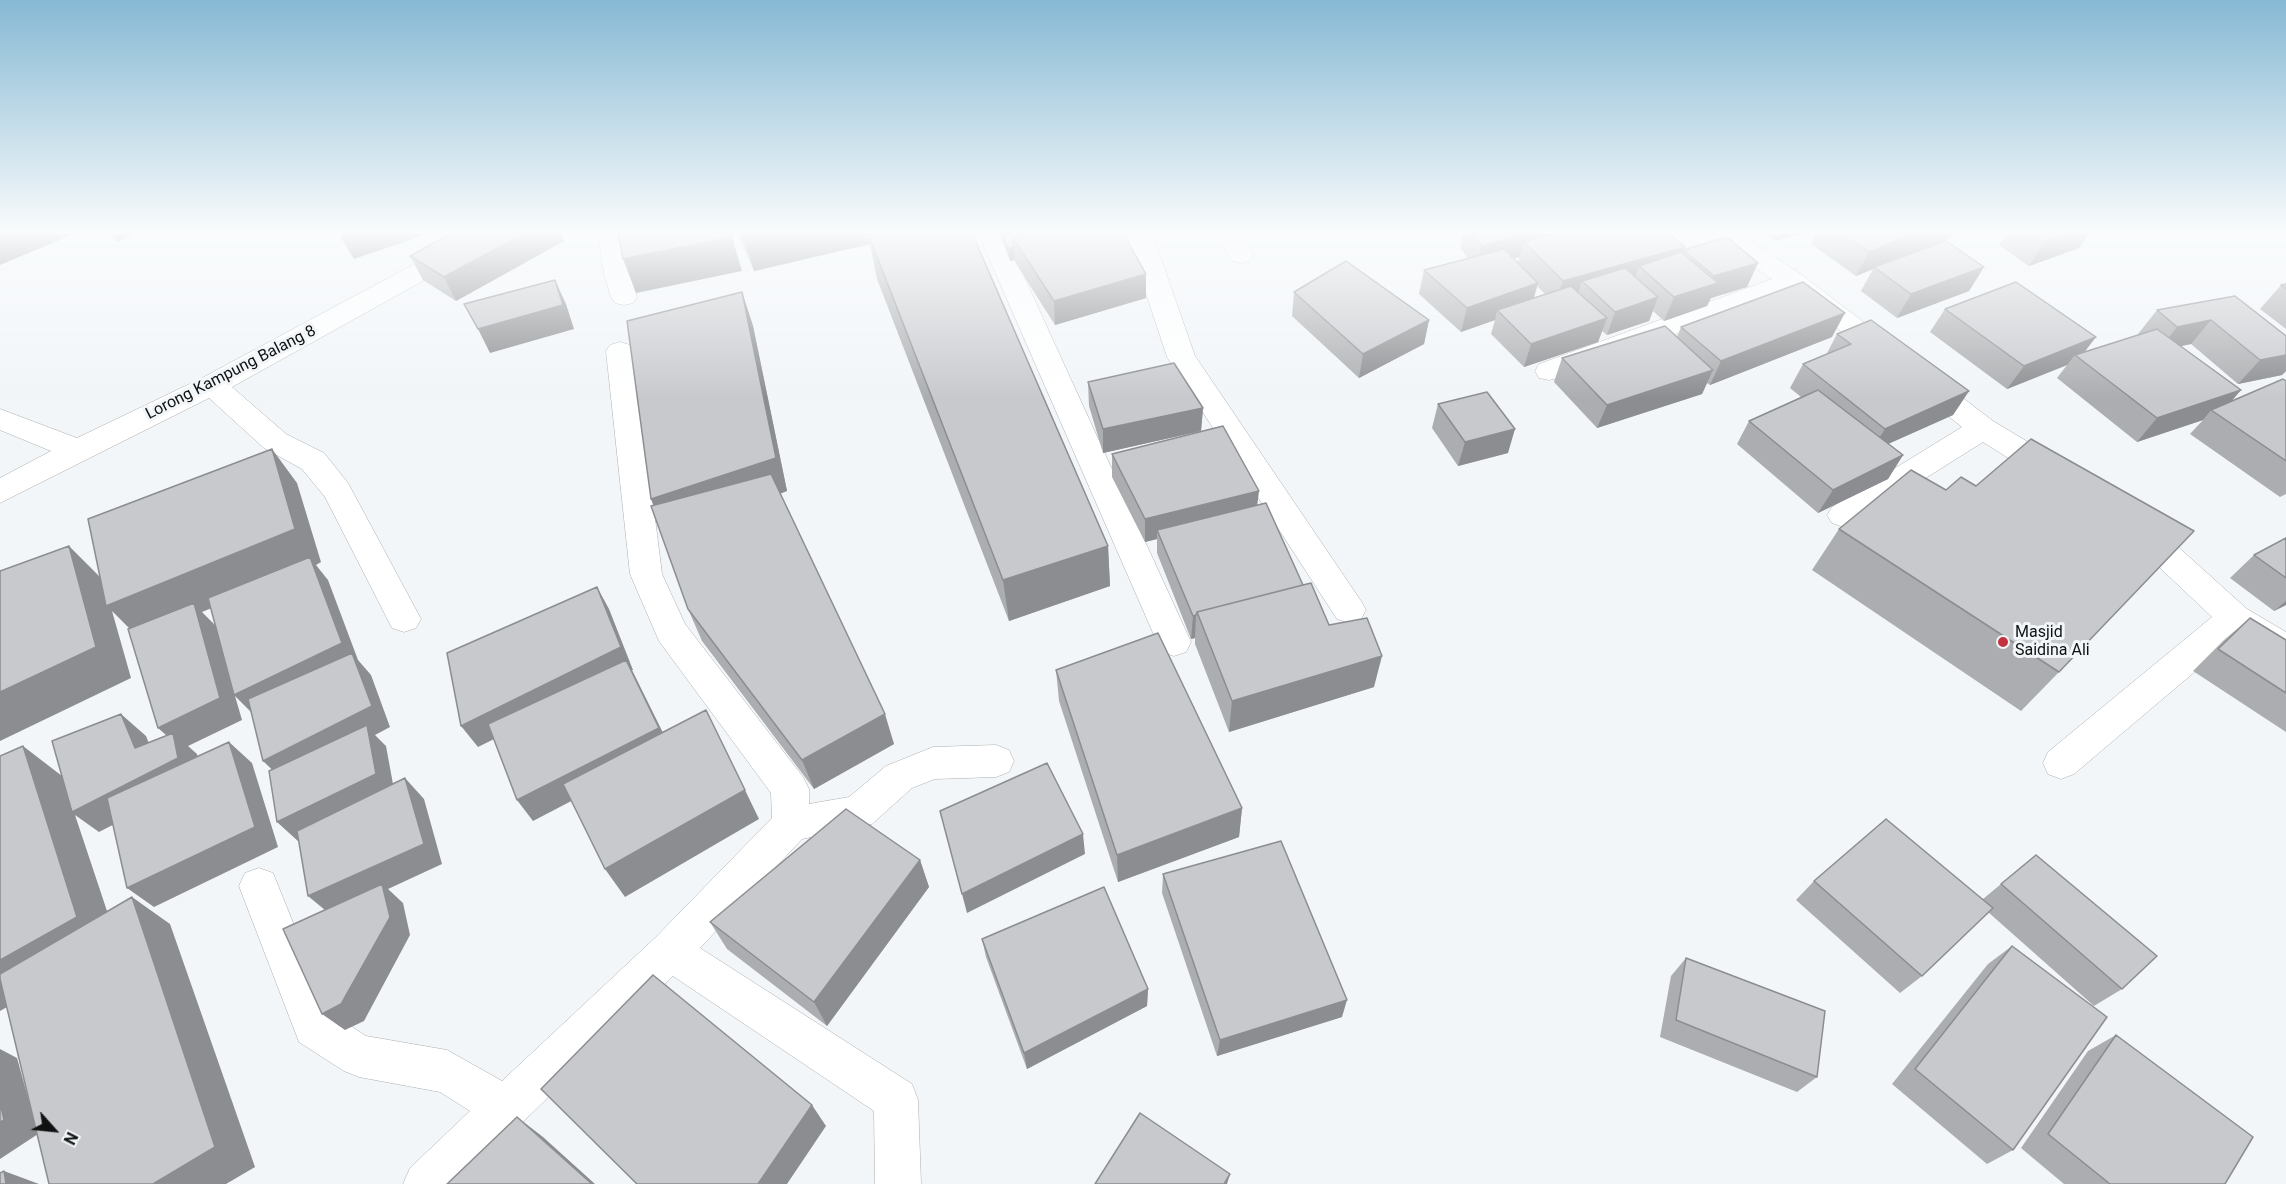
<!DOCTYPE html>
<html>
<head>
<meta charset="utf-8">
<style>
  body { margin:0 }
  #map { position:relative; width:2286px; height:1184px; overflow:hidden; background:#f2f6f9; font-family:Roboto,sans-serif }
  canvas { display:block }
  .north { position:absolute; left:24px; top:1100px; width:60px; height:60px; -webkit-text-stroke:4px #f2f6f9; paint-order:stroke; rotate:117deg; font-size:16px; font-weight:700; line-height:24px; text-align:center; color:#101212 }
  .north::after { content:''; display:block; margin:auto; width:21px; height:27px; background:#101212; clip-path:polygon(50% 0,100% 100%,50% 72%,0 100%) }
</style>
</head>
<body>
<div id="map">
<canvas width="2286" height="1184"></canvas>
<div class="north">N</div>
</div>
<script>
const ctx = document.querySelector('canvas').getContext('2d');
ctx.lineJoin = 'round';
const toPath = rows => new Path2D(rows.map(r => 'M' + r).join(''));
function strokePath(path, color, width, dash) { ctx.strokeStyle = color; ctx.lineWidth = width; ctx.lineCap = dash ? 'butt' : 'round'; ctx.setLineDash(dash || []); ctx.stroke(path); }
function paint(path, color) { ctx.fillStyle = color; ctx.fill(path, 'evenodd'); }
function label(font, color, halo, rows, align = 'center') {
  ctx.font = font + ' Roboto,sans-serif'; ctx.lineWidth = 6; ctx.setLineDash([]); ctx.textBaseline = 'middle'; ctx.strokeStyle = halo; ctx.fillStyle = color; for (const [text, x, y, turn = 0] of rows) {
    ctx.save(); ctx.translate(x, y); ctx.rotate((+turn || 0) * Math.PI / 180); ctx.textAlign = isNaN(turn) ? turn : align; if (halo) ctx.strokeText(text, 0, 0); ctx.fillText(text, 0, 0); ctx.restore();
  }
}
const minor = toPath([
  [472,233,503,233,500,238,232,387,286,434,324,453,348,483,421,619,416,628,404,632,392,628,325,497,302,469,264,448,209,398,0,503,0,478,51,451,0,430,0,409,77,438,202,378,472,233],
  [598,233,624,233,630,274,637,297,633,303,624,305,615,303,611,297,604,274,598,233],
  [978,233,1004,233,1191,642,1186,652,1174,656,1162,652,1157,642,978,233],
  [1126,233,1152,233,1195,356,1361,601,1366,610,1361,619,1349,623,1337,619,1167,357,1126,233],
  [1215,233,1240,233,1254,255,1250,261,1241,263,1232,261,1215,233],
  [1708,233,1738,233,1802,275,1993,421,2068,466,2072,474,2068,482,2057,485,2046,482,1983,442,1854,523,1843,527,1832,523,1827,515,1832,507,1962,427,1790,291,1559,378,1549,380,1539,378,1535,371,1539,364,1772,279,1711,238,1708,233],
  [620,342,630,345,634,351,662,574,685,624,803,777,809,789,809,804,849,797,886,766,933,747,996,745,1009,750,1014,761,1009,772,996,777,935,779,912,788,872,824,802,839,700,948,912,1084,918,1100,921,1184,875,1184,874,1111,673,976,459,1184,403,1184,410,1168,470,1111,440,1092,359,1077,344,1071,299,1042,239,886,245,873,259,868,273,873,329,1012,366,1036,447,1050,502,1081,656,937,772,818,771,793,659,641,630,574,606,351,610,345,620,342],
  [2135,514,2146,518,2247,609,2286,632,2286,663,2274,659,2237,636,2074,774,2061,779,2048,774,2043,763,2048,752,2212,617,2124,534,2119,526,2124,518,2135,514]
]);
const wall = toPath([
  [108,233,134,233,117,242],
  [452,233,561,233,564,241,456,301,423,280,410,256],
  [738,233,972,233,1108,546,1110,586,1009,621,877,279,870,244,754,271],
  [999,233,1123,233,1146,298,1055,325,1015,262,1015,260,1010,261],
  [1463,233,1550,233,1550,235,1685,247,1682,253,1683,250,1758,263,1747,287,1711,298,1707,306,1664,321,1653,311,1649,321,1607,335,1602,331,1598,342,1524,367,1491,334,1495,320,1461,332,1419,294,1424,270,1468,258,1460,248],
  [1519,257,1518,263,1514,259],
  [1537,286,1545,294,1534,298],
  [1765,233,1801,233,1775,241],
  [1816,233,1953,233,1950,238,1896,260,1984,267,1969,291,1897,318,1861,291,1873,269,1856,276,1811,244],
  [2007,233,2089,233,2079,248,2029,266,1999,245],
  [2286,284,2286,329,2260,309,2281,285],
  [742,292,753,326,787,491,780,494,894,744,814,789,702,641,688,609,651,499],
  [1294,292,1429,320,1424,344,1359,378,1292,316],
  [2235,296,2286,336,2286,371,2282,375,2238,384,2191,344,2180,346,2241,390,2231,402,2286,381,2286,494,2280,497,2190,434,2203,420,2137,442,2057,378,2067,365,2007,389,1930,332,1945,309,2085,352,2139,335,2138,334,2157,310],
  [1681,327,1832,337,1710,385,1707,383,1702,394,1597,428,1554,382,1562,358,1677,337],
  [1837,334,1969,391,1953,415,1888,444,1903,455,1888,479,1818,513,1737,444,1749,421,1801,397,1790,388,1803,364,1826,355],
  [1088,382,1203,408,1201,431,1103,453,1089,406],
  [1438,404,1508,453,1458,466,1432,428],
  [1112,454,1257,505,1303,585,1329,625,1374,687,1229,732,1195,644,1195,638,1191,639,1157,553,1157,539,1145,542,1112,477],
  [1976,486,2059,672,2021,711,1812,570,1839,529,1946,490],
  [2286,538,2286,605,2274,611,2230,578,2254,555],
  [2250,618,2286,640,2286,732,2193,671,2224,640],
  [1056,670,1242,808,1239,837,1118,882,1059,701],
  [2036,855,2122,989,2094,1006,1988,912,1922,976,1900,993,1796,900,1814,881,1983,899],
  [920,860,929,887,827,1026,727,949,710,922],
  [1163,874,1342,1017,1217,1056,1162,893],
  [982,939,1148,989,1147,1006,1027,1069,986,957],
  [2012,946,2013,1150,1987,1164,1892,1084,1988,964],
  [1686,958,1817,1077,1797,1092,1660,1037,1671,976],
  [2116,1035,2225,1184,2064,1184,2021,1148,2088,1051]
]);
const shadedWall = toPath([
  [0,233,74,233,74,234,0,265],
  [111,233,134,233,117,242],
  [347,233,431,233,354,259,340,236],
  [525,233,561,233,564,241,456,301,444,277],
  [763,233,889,233,869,236,870,244,754,271,744,237],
  [1527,233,1550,233,1546,250,1524,242,1519,257,1476,270,1482,246],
  [1778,233,1801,233,1775,241],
  [1916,233,1953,233,1950,238,1856,276,1869,252],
  [2070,233,2089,233,2079,248,2029,266,2044,242],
  [732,237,742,271,636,293,623,259],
  [1014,247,1015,260,1010,261,1008,249],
  [1685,247,1675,271,1639,266,1633,283,1582,281,1576,299,1555,305,1563,281],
  [1758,263,1747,287,1711,298,1707,306,1664,321,1674,297,1710,285,1714,276],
  [1984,267,1969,291,1897,318,1911,294],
  [1146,274,1146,298,1055,325,1054,301],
  [555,280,566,304,574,329,490,353,478,329],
  [1538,283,1531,307,1497,310,1495,320,1461,332,1467,308],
  [742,292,753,326,787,491,666,532,651,499],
  [1658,297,1649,321,1607,335,1615,312],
  [1845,313,1832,337,1710,385,1721,361],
  [1607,318,1598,342,1524,367,1531,344],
  [1429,320,1424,344,1359,378,1363,354],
  [2211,320,2191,344,2158,351,2177,327],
  [2096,337,2080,358,2075,355,2067,365,2007,389,2024,366],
  [2286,355,2286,371,2282,375,2238,384,2260,360],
  [1713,370,1702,394,1597,428,1607,405],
  [2241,390,2220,414,2211,410,2203,420,2137,442,2157,418],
  [1969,391,1953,415,1870,452,1885,429],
  [1203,408,1201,431,1103,453,1103,429],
  [1515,429,1508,453,1458,466,1465,442],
  [272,449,297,483,321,562,316,565,328,580,358,660,371,675,390,727,375,735,386,746,395,795,299,842,277,822,285,782,263,761,256,717,235,696,242,720,188,746,197,754,202,779,99,832,75,815,118,944,0,1011,0,960,23,746,62,776,135,748,121,714,146,736,159,768,175,743,158,728,139,638,112,611,131,678,0,741,0,692,69,546,102,579],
  [313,566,216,626,202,612],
  [1903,455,1888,479,1818,513,1833,490],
  [1259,491,1256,515,1157,530,1157,539,1145,542,1145,519],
  [1108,546,1110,586,1009,621,1003,580],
  [597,587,609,609,633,670,632,670,671,749,533,821,517,800,631,671,478,747,461,726],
  [2286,601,2286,605,2274,611],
  [1196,615,1195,638,1191,639,1193,616],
  [1382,656,1374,687,1229,732,1232,701],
  [885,714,894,744,814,789,802,760],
  [229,742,252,763,278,847,154,907,127,888],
  [405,778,424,799,442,864,388,889,403,903,410,935,364,1021,345,1030,322,1014,331,915,308,896],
  [745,790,759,819,625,897,605,869],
  [1242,808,1239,837,1118,882,1117,855],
  [1083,834,1085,854,967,913,962,894],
  [920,860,929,887,827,1026,814,1002],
  [132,897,170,924,255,1167,226,1184,153,1184],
  [1148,989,1147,1006,1027,1069,1024,1053],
  [1347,1000,1342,1017,1217,1056,1220,1040],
  [0,1049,17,1058,38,1134,0,1159],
  [812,1105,826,1126,787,1184,758,1184],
  [517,1117,543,1137,595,1184,592,1184],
  [4,1171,39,1184,6,1184],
  [1230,1174,1227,1184,1224,1184]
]);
const building = toPath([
  [452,233,525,233,444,277,410,256,452,233],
  [618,233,731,233,732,237,623,259,618,233],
  [743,233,763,233,744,237,743,233],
  [881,233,972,233,1108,546,1003,580,869,236,881,233],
  [1002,233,1040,233,1013,238,1014,247,1008,249,1002,233],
  [1040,233,1123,233,1146,274,1054,301,1013,238,1040,233],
  [1472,233,1527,233,1482,246,1472,233],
  [1555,233,1669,233,1685,247,1563,281,1524,242,1555,233],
  [1842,233,1916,233,1869,252,1842,233],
  [2031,233,2070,233,2044,242,2031,233],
  [1727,237,1758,263,1714,276,1683,250,1727,237],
  [1946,241,1984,267,1911,294,1874,267,1946,241],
  [1504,249,1538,283,1467,308,1424,270,1504,249],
  [1681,252,1718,283,1674,297,1639,266,1681,252],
  [1346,261,1429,320,1363,354,1294,292,1346,261],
  [1625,268,1658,297,1615,312,1582,281,1625,268],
  [555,280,563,305,478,329,464,304,555,280],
  [1803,282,1845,313,1721,361,1681,327,1803,282],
  [2016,282,2096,337,2024,366,1945,309,2016,282],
  [2286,284,2286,289,2281,285,2286,284],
  [1571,286,1607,318,1531,344,1497,310,1571,286],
  [742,292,776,458,651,499,627,321,742,292],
  [2235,296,2286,336,2286,355,2260,360,2211,320,2177,327,2157,310,2235,296],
  [1871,320,1969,391,1885,429,1803,364,1851,344,1837,334,1871,320],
  [1665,326,1713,370,1607,405,1562,358,1665,326],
  [2157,329,2241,390,2157,418,2075,355,2157,329],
  [1174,363,1203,408,1103,429,1088,382,1174,363],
  [2283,379,2286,381,2286,461,2211,410,2283,379],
  [1818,390,1903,455,1833,490,1749,421,1818,390],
  [1487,392,1515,429,1465,442,1438,404,1487,392],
  [1223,426,1259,491,1145,519,1112,454,1223,426],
  [2031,439,2194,531,2059,672,1839,529,1911,470,1946,490,1961,477,1976,486,2031,439],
  [272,449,295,529,106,606,88,519,272,449],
  [771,474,885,714,802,760,688,609,651,506,771,474],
  [1266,503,1303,585,1197,612,1196,615,1193,616,1157,530,1266,503],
  [2286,538,2286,578,2254,555,2286,538],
  [69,546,96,647,0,692,0,571,69,546],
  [310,557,342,643,234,695,208,598,310,557],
  [1311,583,1329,625,1367,618,1382,656,1232,701,1197,612,1311,583],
  [597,587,621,647,461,726,447,653,597,587],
  [194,603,220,698,158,728,128,629,194,603],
  [2250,618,2286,640,2286,693,2218,649,2250,618],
  [1158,633,1242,808,1117,855,1056,670,1158,633],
  [352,653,372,706,263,761,248,699,352,653],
  [626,660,659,728,517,800,488,724,626,660],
  [706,710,745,790,605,869,563,784,706,710],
  [121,714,135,748,173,733,178,758,72,812,52,741,121,714],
  [367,725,376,774,277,822,269,771,367,725],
  [229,742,255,827,127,888,107,798,229,742],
  [23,746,77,917,0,960,0,756,23,746],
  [1047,763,1083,834,962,894,940,811,1047,763],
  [405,778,424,844,308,896,297,831,405,778],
  [846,809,920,860,814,1002,710,922,846,809],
  [1886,819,1993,908,1922,976,1814,881,1886,819],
  [1281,841,1347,1000,1220,1040,1163,874,1281,841],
  [2036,855,2157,956,2122,989,2001,884,2036,855],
  [382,884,390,917,341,1004,322,1014,283,929,382,884],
  [1104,887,1148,989,1024,1053,982,939,1104,887],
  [132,897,215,1147,153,1184,49,1184,0,979,0,974,132,897],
  [2012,946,2107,1017,2013,1150,1915,1069,2012,946],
  [1686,958,1825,1011,1817,1077,1676,1020,1686,958],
  [653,975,812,1105,758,1184,637,1184,541,1089,653,975],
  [2116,1035,2253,1137,2225,1184,2110,1184,2048,1134,2116,1035],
  [0,1103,4,1120,0,1122,0,1103],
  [1140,1113,1230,1174,1224,1184,1095,1184,1140,1113],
  [517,1117,592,1184,447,1184,517,1117],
  [4,1171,6,1184,0,1184,0,1173,4,1171]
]);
const markers = [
  [2003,642,6,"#c2323f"]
];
const streetNames = [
  ["Lorong Kampung Balang 8",231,373,-27]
];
const poiNames = [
  ["Masjid",2015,633],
  ["Saidina Ali",2015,651]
];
strokePath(minor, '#abafb1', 1);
paint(minor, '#fff');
paint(wall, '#abadb0');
paint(shadedWall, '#8b8d90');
paint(building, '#c7c9cd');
strokePath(building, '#8b8d90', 1.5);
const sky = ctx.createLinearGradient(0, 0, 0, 399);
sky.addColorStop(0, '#86b9d4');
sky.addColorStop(0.58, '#f9fbfc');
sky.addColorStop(1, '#f9fbfc00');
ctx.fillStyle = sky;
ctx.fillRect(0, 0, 2286, 399);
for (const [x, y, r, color] of markers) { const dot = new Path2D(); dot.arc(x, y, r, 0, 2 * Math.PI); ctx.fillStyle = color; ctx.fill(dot); strokePath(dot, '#f2f6f9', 2); }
label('16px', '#101212', '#f2f6f9', streetNames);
label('16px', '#101212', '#f2f6f9', poiNames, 'left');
</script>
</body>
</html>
